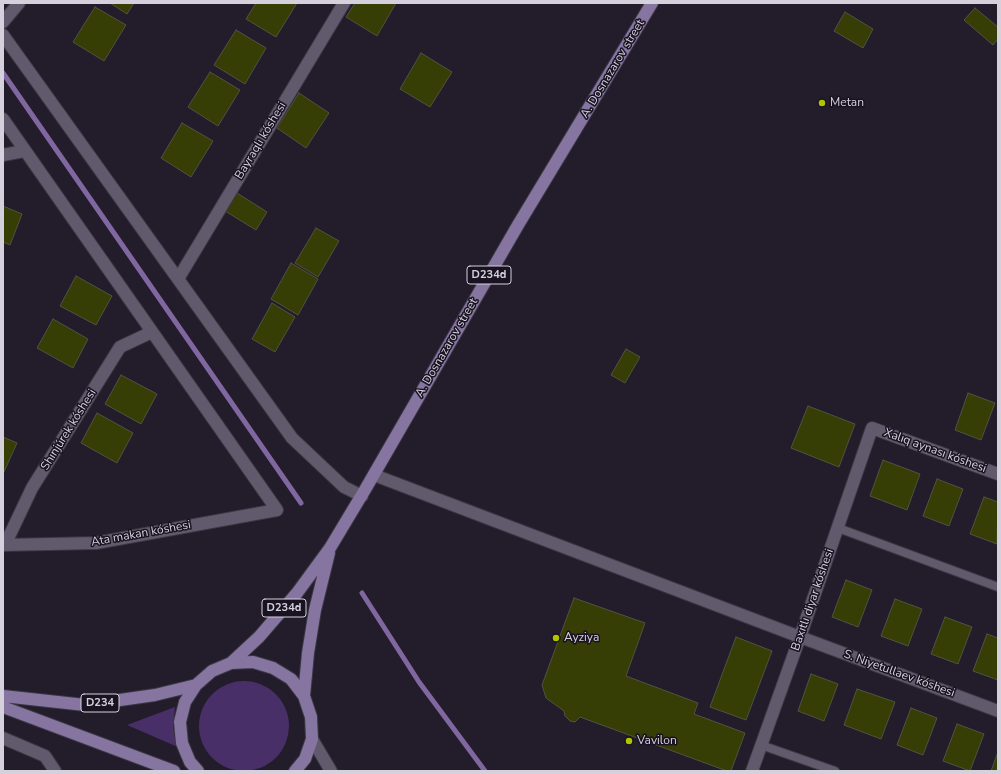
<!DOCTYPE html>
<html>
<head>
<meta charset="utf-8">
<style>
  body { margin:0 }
  #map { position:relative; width:1001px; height:774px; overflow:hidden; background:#221c2b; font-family:"Nunito Sans",sans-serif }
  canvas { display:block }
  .frame { position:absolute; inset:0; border:4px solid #d5d1dc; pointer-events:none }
</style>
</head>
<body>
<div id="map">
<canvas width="1001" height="774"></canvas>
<div class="frame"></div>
</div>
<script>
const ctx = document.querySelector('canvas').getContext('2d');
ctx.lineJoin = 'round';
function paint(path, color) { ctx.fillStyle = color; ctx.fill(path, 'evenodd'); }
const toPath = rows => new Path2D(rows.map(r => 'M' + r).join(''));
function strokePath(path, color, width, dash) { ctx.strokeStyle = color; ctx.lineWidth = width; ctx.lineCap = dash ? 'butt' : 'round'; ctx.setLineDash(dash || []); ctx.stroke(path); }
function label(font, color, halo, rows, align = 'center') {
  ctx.font = font + ' "Nunito Sans",sans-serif'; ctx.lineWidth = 3; ctx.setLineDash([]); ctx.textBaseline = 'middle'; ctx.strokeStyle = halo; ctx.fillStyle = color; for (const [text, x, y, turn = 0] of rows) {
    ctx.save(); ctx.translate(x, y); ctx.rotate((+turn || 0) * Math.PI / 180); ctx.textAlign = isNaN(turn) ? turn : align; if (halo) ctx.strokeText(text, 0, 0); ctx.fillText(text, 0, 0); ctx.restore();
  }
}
const green = toPath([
  '199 726a45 45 0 1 1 90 0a45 45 0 1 1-90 0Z',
  [175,707,173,726,175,737,180,748,127,725]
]);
const stream = toPath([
  [3,73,301,503],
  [362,593,419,682,485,771]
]);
const building = toPath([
  [110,3,134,3,127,14,110,3],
  [256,3,297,3,276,37,246,19,256,3],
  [355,3,396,3,377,36,346,17,355,3],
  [95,7,126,25,104,61,73,42,95,7],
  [975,8,998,27,998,39,993,45,964,20,975,8],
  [845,12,873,29,863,48,834,31,845,12],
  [236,30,266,48,245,84,214,65,236,30],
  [421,53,452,72,430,107,400,89,421,53],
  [210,72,240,90,218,126,188,107,210,72],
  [299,93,329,113,306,148,277,128,299,93],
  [182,123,213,141,191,177,161,158,182,123],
  [237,193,267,212,256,230,225,211,237,193],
  [3,206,22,214,10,245,3,242,3,206],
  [316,228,339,241,318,277,295,263,316,228],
  [291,263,318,279,298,315,271,299,291,263],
  [76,276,112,296,96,325,60,306,76,276],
  [272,303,295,317,275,352,252,339,272,303],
  [53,319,88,339,73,368,37,348,53,319],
  [626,349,640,357,625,383,611,375,626,349],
  [121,375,157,394,141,424,105,404,121,375],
  [968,393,995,403,981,440,955,430,968,393],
  [808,406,855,424,839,467,791,448,808,406],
  [97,413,133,433,117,463,81,443,97,413],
  [3,437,17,443,3,474,3,437],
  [883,460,920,474,907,510,870,496,883,460],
  [937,479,963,489,949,526,923,516,937,479],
  [984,497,998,502,997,544,970,534,984,497],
  [846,580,872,590,858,627,832,617,846,580],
  [574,598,645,623,626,676,698,703,694,714,745,733,731,771,727,771,580,717,575,722,570,721,565,716,564,711,546,698,542,685,574,598],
  [895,599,922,609,908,646,881,636,895,599],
  [945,617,972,627,958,664,931,654,945,617],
  [987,634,998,638,998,680,973,671,987,634],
  [736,637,772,651,746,720,710,707,736,637],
  [811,674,838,684,824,721,798,711,811,674],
  [857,689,895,702,881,739,844,725,857,689],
  [911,708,937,718,923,755,897,745,911,708],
  [957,724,984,734,970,771,943,761,957,724],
  [998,752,998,771,991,771,998,752]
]);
const lane = toPath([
  [838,528,998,587],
  [761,745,835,771]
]);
const street = toPath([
  [3,22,19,3],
  [3,35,292,438,344,487,362,496],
  [3,119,277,510,96,543,3,545],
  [3,155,24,151],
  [178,279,344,3],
  [374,475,800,637,998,711],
  [5,545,32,488,120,347,152,332],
  [3,738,45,756,55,771],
  [752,771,800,637,872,428,998,474]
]);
const secondary = toPath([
  [312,739,331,771]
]);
const primary = toPath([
  [231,663,259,637,297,593,330,548,366,488,518,225,652,3],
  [3,696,85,705,155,695,196,685],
  [304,696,308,653,315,610,329,553],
  [3,707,174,771],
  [198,771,190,762,182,743,180,722,185,702,196,685,212,671,231,663,253,662,273,668,291,679,304,696,311,717,312,739,305,759,295,771]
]);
const markers = [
  [822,103,4,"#b0c500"],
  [556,638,4,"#b0c500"],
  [629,741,4,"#b0c500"]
];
const shields = [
  [489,275,44],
  [284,608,44],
  [100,703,38]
];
const shieldNames = [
  ["D234d",489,275],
  ["D234d",284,608],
  ["D234",100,703]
];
const streetNames = [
  ["A. Dosnazarov street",613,69,-59],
  ["Bayraqlı kóshesi",261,141,-59],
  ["A. Dosnazarov street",447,348,-60],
  ["Shınjúrek kóshesi",69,430,-58],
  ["Xalıq aynası kóshesi",935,451,20],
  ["Ata makan kóshesi",141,534,-10],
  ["Baxıtlı diyar kóshesi",813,600,-71],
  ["S. Niyetullaev kóshesi",899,674,20]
];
const poiNames = [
  ["Metan",830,103],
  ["Ayziya",564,638],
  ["Vavilon",637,741]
];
paint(green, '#482f67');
strokePath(stream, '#8067a0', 5);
paint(building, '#363d05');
strokePath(building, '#505441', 1);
strokePath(lane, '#3b3743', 10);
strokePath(street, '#3b3743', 14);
strokePath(secondary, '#3b3743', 14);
strokePath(primary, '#3b3743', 14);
strokePath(lane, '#615a6c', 8);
strokePath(street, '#615a6c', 12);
strokePath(secondary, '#615a6c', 12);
strokePath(primary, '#8674a1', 12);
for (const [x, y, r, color] of markers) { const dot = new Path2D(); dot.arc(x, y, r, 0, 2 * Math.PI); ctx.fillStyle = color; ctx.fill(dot); strokePath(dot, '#181221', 1.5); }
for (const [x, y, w] of shields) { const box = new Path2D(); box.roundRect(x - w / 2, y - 9, w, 18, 3); ctx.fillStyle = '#181221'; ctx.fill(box); strokePath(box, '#d5d1dc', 1); }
label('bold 11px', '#d5d1dc', null, shieldNames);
label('12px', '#d5d1dc', '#181221', streetNames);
label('12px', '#d5d1dc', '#181221', poiNames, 'left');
</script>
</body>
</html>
